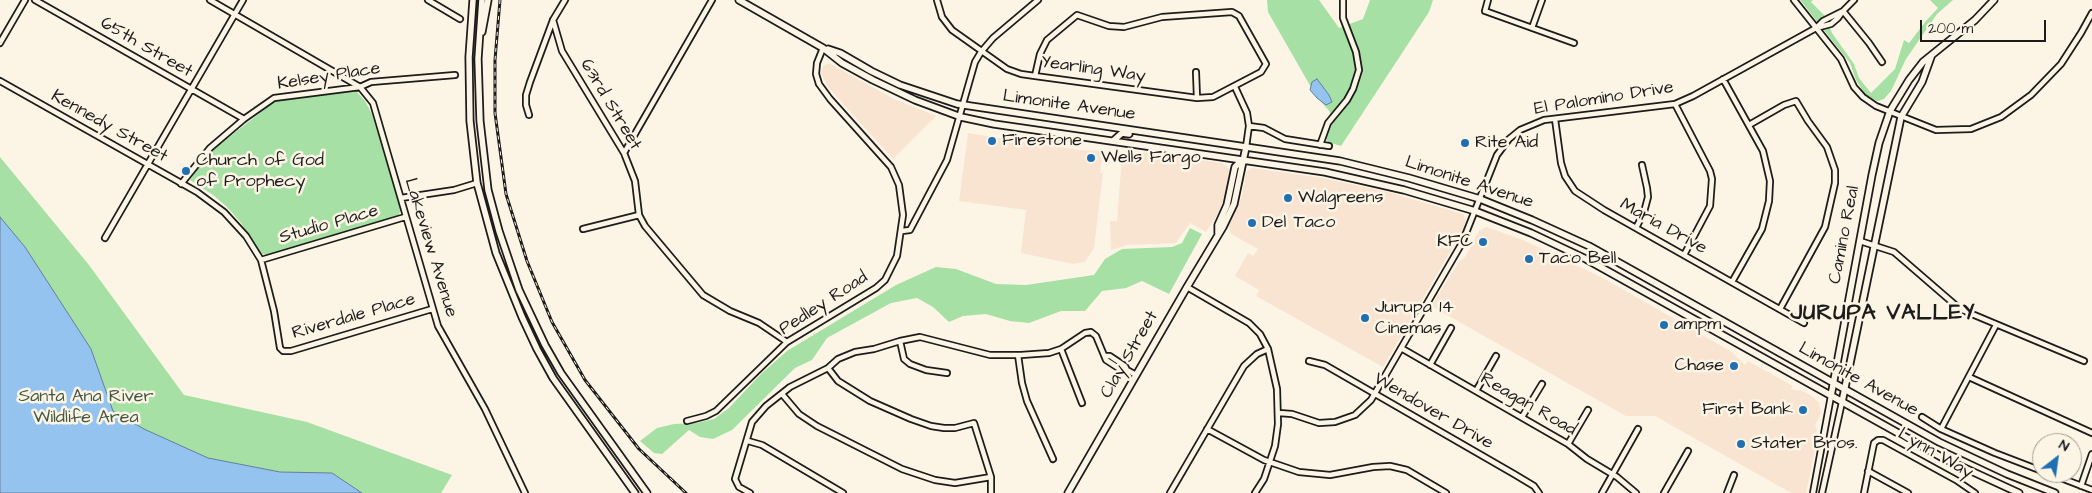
<!DOCTYPE html>
<html>
<head>
<meta charset="utf-8">
<style>
  body { margin:0 }
  #map { position:relative; width:2092px; height:493px; overflow:hidden; background:#fcf5e5; font-family:"Architects Daughter",sans-serif }
  canvas { display:block }
  .north { position:absolute; left:2032px; top:433px; width:50px; height:50px; box-sizing:border-box; background:#fcf5e5; border:1px solid #a29e95; border-radius:50%; rotate:30deg; font-size:14px; font-weight:700; line-height:20px; text-align:center; color:#1c1c1c }
  .north::after { content:''; display:block; margin:auto; width:18px; height:22px; background:#1f6fb2; clip-path:polygon(50% 0,100% 100%,50% 72%,0 100%) }
  .scale { position:absolute; left:1920px; top:20px; width:126px; height:22px; box-sizing:border-box; border:2px solid #1c1c1c; border-top:0; padding-left:6px; font-size:15px; line-height:18px; white-space:nowrap; color:#1c1c1c; -webkit-text-stroke:4px #fcf5e5; paint-order:stroke }
</style>
</head>
<body>
<div id="map">
<canvas width="2092" height="493"></canvas>
<div class="north">N</div>
<div class="scale">200 m</div>
</div>
<script>
const ctx = document.querySelector('canvas').getContext('2d');
ctx.lineJoin = 'round';
function paint(path, color) { ctx.fillStyle = color; ctx.fill(path, 'evenodd'); }
const toPath = rows => new Path2D(rows.map(r => 'M' + r).join(''));
function strokePath(path, color, width, dash) { ctx.strokeStyle = color; ctx.lineWidth = width; ctx.lineCap = dash ? 'butt' : 'round'; ctx.setLineDash(dash || []); ctx.stroke(path); }
function label(font, color, halo, rows, align = 'center') {
  ctx.font = font + ' "Architects Daughter",sans-serif'; ctx.lineWidth = 5; ctx.setLineDash([]); ctx.textBaseline = 'middle'; ctx.strokeStyle = halo; ctx.fillStyle = color; for (const [text, x, y, turn = 0] of rows) {
    ctx.save(); ctx.translate(x, y); ctx.rotate((+turn || 0) * Math.PI / 180); ctx.textAlign = isNaN(turn) ? turn : align; if (halo) ctx.strokeText(text, 0, 0); ctx.fillText(text, 0, 0); ctx.restore();
  }
}
const built = toPath([
  [829,63,894,99,936,116,893,159,828,87,821,73,823,66],
  [968,133,1079,150,1103,151,1100,173,1103,173,1094,248,1085,262,1073,264,1021,253,1026,210,959,201],
  [1126,150,1222,163,1230,169,1228,186,1219,212,1206,232,1190,223,1176,243,1127,245,1111,250,1110,221,1117,221,1122,156],
  [1252,168,1323,178,1388,192,1463,214,1466,221,1461,233,1383,367,1256,296,1259,290,1235,276,1248,253,1253,256,1258,249,1231,234,1229,226,1242,196,1246,172],
  [1486,227,1521,239,1603,278,1732,352,1745,365,1748,361,1793,386,1791,389,1803,391,1812,396,1819,403,1821,413,1815,426,1817,428,1814,454,1806,493,1792,493,1784,489,1655,416,1626,416,1431,306,1459,262,1465,257,1479,231]
]);
const green = toPath([
  [1267,0,1319,0,1339,28,1363,19,1370,0,1433,0,1429,12,1341,146,1328,142,1326,139,1332,124,1330,112,1316,96,1268,12],
  [1800,0,1813,0,1811,2,1825,16,1832,33,1854,64,1859,78,1871,93,1895,69,1904,40,1909,43,1926,21,1938,8,1930,0,1953,0,1937,14,1906,59,1891,91,1884,99,1878,101,1869,98,1863,91,1856,80,1850,63],
  [356,91,365,101,372,114,401,210,397,218,267,255,262,254,258,252,241,223,227,207,213,195,190,180,209,153,275,101,289,97],
  [0,157,89,265,184,395,307,422,452,475,441,493,0,493],
  [1190,228,1202,234,1169,294,1142,281,1126,288,1102,291,1085,311,1061,311,1029,323,1010,321,986,314,963,316,949,322,933,307,917,298,891,303,827,338,812,360,795,368,732,430,713,439,700,437,689,430,662,454,654,453,640,441,657,428,674,424,696,423,714,419,729,408,761,374,787,351,896,285,936,267,956,269,996,284,1026,285,1094,275,1105,259,1122,249,1172,247,1182,243]
]);
const water = toPath([
  [1317,79,1329,95,1332,102,1326,105,1317,98,1310,90,1312,82,1317,79],
  [0,217,25,247,91,349,113,411,144,429,208,458,280,472,332,473,362,493,0,493,0,217]
]);
const minor = toPath([
  [35,0,244,119],
  [210,0,360,87,373,103,438,326,485,409,525,493],
  [428,0,460,19],
  [937,0,942,17,952,30,1007,69,1021,74,1035,76,1197,98,1213,97,1261,72,1266,64,1239,16,1232,12,1162,17,1124,27,1109,26,1077,15,1047,40,1040,54,1035,76],
  [1488,0,1485,11,1574,43],
  [1794,0,1841,59,1854,87,1863,97,1876,106,1936,130,1971,129,2001,117,2031,95,2061,64,2081,33,2092,13],
  [1854,0,1843,11,1869,43,1882,62],
  [553,20,562,51,624,153,635,181,639,215,645,226,703,295,730,311,759,323,787,342],
  [1532,28,1542,0],
  [0,43,25,0],
  [1196,72,1197,98],
  [1723,79,1763,151,1770,181,1769,201,1762,229,1732,282],
  [0,81,197,192,224,212,246,236,261,260,274,311,280,348,283,351,291,351,432,309],
  [1235,87,1247,113,1249,126,1246,147],
  [1675,104,1710,171,1712,179,1710,206,1684,255],
  [529,115,526,105,526,95,530,82,553,20,565,0],
  [1555,119,1561,163,1565,176,1575,191,1604,210,1804,323],
  [1749,125,1784,105,1796,101,1808,121,1827,147,1835,170,1835,183,1825,227,1780,309],
  [1249,126,1264,128,1285,139,1329,146],
  [1320,145,1328,123,1347,100,1353,89,1359,70,1356,52,1343,18,1343,0],
  [624,153,712,0],
  [181,184,210,148,244,119,274,98,360,87,371,82,455,75],
  [401,198,454,190,477,183],
  [1636,228,1644,212,1648,197,1647,188,1642,165],
  [583,229,639,215],
  [902,231,910,230,947,160,975,62,981,52,993,38,1038,0],
  [105,238,243,0],
  [1860,241,1894,252,1960,309,2084,361],
  [261,260,405,217],
  [1187,287,1249,323,1260,334,1268,349,1277,389,1278,424,1275,446,1264,479,1255,493],
  [900,341,904,359,910,364,926,370,947,373],
  [1401,348,1568,444,1587,459,1617,477,1636,493],
  [1061,349,1082,403],
  [1018,355,1022,383,1027,401,1053,459],
  [1105,356,1110,356,1125,366,1127,370],
  [1309,361,1325,365,1514,474,1534,486,1539,493],
  [1430,365,1451,328],
  [828,368,838,381,870,401,911,419,931,426,944,428,955,428,974,423,991,477,991,493],
  [1969,377,2092,433],
  [1476,391,1496,356],
  [782,394,799,414,817,426,902,469,935,480,955,483,991,477],
  [1279,413,1292,414,1319,423,1335,422,1355,415,1371,400,1462,243,1497,155,1509,139,1520,130,1544,120,1675,104,1693,96,1816,28,1823,21,1843,11,1838,18,1831,24,1816,28],
  [1522,417,1542,384],
  [1922,417,1941,429,1995,453,2042,471],
  [687,421,706,416,716,411,787,342,876,288,885,280,897,256,903,215,899,185,891,167,830,99,819,84,816,74,817,63,823,48],
  [1207,429,1264,460,1299,472,1330,475,1373,467,1390,466,1407,470,1446,493],
  [1941,429,1996,325],
  [748,441,762,445,843,493],
  [1568,444,1588,410],
  [1868,471,1908,493],
  [2048,473,2092,490],
  [2081,486,2092,454],
  [750,493,739,487,735,479,752,422,766,406,790,387,828,368,838,359,855,352,874,349,900,341,920,337,990,355,1021,355,1049,353,1061,349,1085,333,1091,332,1096,336,1106,360,1123,371,1127,370,1136,375],
  [1170,493,1244,366,1257,354,1268,349],
  [1602,493,1638,429],
  [1664,493,1688,451],
  [1727,493,1734,475],
  [1813,493,1831,396],
  [1822,493,1842,402],
  [1864,493,1874,443,1878,440,1883,440,1956,480,1975,493]
]);
const major = toPath([
  [473,0,469,57,470,121,477,183,496,253,522,317,537,349,553,378,635,493],
  [482,0,478,59,480,121,488,190,499,231,519,290,545,345,561,373,647,493],
  [739,0,823,48,842,63,873,80,915,100,961,117,994,124,1325,172,1404,190,1475,211,1531,233,1586,259,1943,458,2019,493],
  [482,32,488,0],
  [828,49,840,53,871,71,900,85,957,104,1340,161,1409,178,1480,199,1532,220,1589,246,1939,442,2007,474,2055,493],
  [1113,141,1122,133,1129,134],
  [1218,233,1218,225,1227,205,1235,167,1242,160],
  [1831,396,1872,175,1879,143,1890,111,1909,80,1923,62,1975,20,1994,0],
  [1842,402,1901,117,1922,82,1931,57],
  [1068,493,1187,287,1223,227,1234,204,1246,147]
]);
const rail = toPath([
  [500,0,495,60,495,113,506,194,527,261,552,322,585,380,639,449,686,493]
]);
const markers = [
  [992,141,5,"#1f6fb2"],
  [1465,143,5,"#1f6fb2"],
  [1091,158,5,"#1f6fb2"],
  [186,171,5,"#1f6fb2"],
  [1288,198,5,"#1f6fb2"],
  [1252,223,5,"#1f6fb2"],
  [1483,242,5,"#1f6fb2"],
  [1529,259,5,"#1f6fb2"],
  [1365,318,5,"#1f6fb2"],
  [1664,325,5,"#1f6fb2"],
  [1734,366,5,"#1f6fb2"],
  [1803,410,5,"#1f6fb2"],
  [1741,444,5,"#1f6fb2"]
];
const streetNames = [
  ["65th Street",146,48,30],
  ["Yearling Way",1093,70,8],
  ["Kelsey Place",329,77,-9],
  ["El Palomino Drive",1604,99,-9],
  ["63rd Street",610,105,59],
  ["Limonite Avenue",1069,106,8],
  ["Kennedy Street",109,127,29],
  ["Limonite Avenue",1469,183,18],
  ["Studio Place",329,225,-16],
  ["Maria Drive",1663,227,29],
  ["Camino Real",1845,235,-79],
  ["Lakeview Avenue",430,248,73],
  ["Pedley Road",824,304,-33],
  ["Riverdale Place",354,317,-16],
  ["Clay Street",1130,355,-60],
  ["Limonite Avenue",1858,380,29],
  ["Reagan Road",1528,405,30],
  ["Wendover Drive",1433,412,30],
  ["Lynn Way",1935,454,30]
];
const poiNames = [
  ["Firestone",1002,141],
  ["Rite Aid",1475,143],
  ["Wells Fargo",1101,158],
  ["Church of God",196,161],
  ["of Prophecy",196,182],
  ["Walgreens",1298,198],
  ["Del Taco",1262,223],
  ["KFC",1473,242,"right"],
  ["Taco Bell",1539,259],
  ["Jurupa 14",1375,308],
  ["Cinemas",1375,329],
  ["ampm",1674,325],
  ["Chase",1724,366,"right"],
  ["First Bank",1793,410,"right"],
  ["Stater Bros.",1751,444]
];
const parkNames = [
  ["Santa Ana River",86,397],
  ["Wildlife Area",86,418]
];
const districtNames = [
  ["JURUPA VALLEY",1883,314]
];
paint(built, '#f9e4d2');
paint(green, '#a6e0a4');
paint(water, '#94c3ef');
strokePath(water, '#64809b', 1);
strokePath(minor, '#1c1c1c', 8);
strokePath(major, '#1c1c1c', 9);
strokePath(minor, '#fcf5e5', 4.5);
strokePath(major, '#fcf5e5', 5.5);
strokePath(rail, '#1c1c1c', 3);
strokePath(rail, '#fcf5e5', 1, [4]);
for (const [x, y, r, color] of markers) { const dot = new Path2D(); dot.arc(x, y, r, 0, 2 * Math.PI); ctx.fillStyle = color; ctx.fill(dot); strokePath(dot, '#fcf5e5', 2); }
label('18px', '#1c1c1c', '#fcf5e5', streetNames);
label('18px', '#1c1c1c', '#fcf5e5', poiNames, 'left');
label('18px', '#455745', '#fcf5e5', parkNames);
ctx.letterSpacing = '1px';
label('bold 22px', '#1c1c1c', '#fcf5e5', districtNames);
ctx.letterSpacing = '0px';
</script>
</body>
</html>
